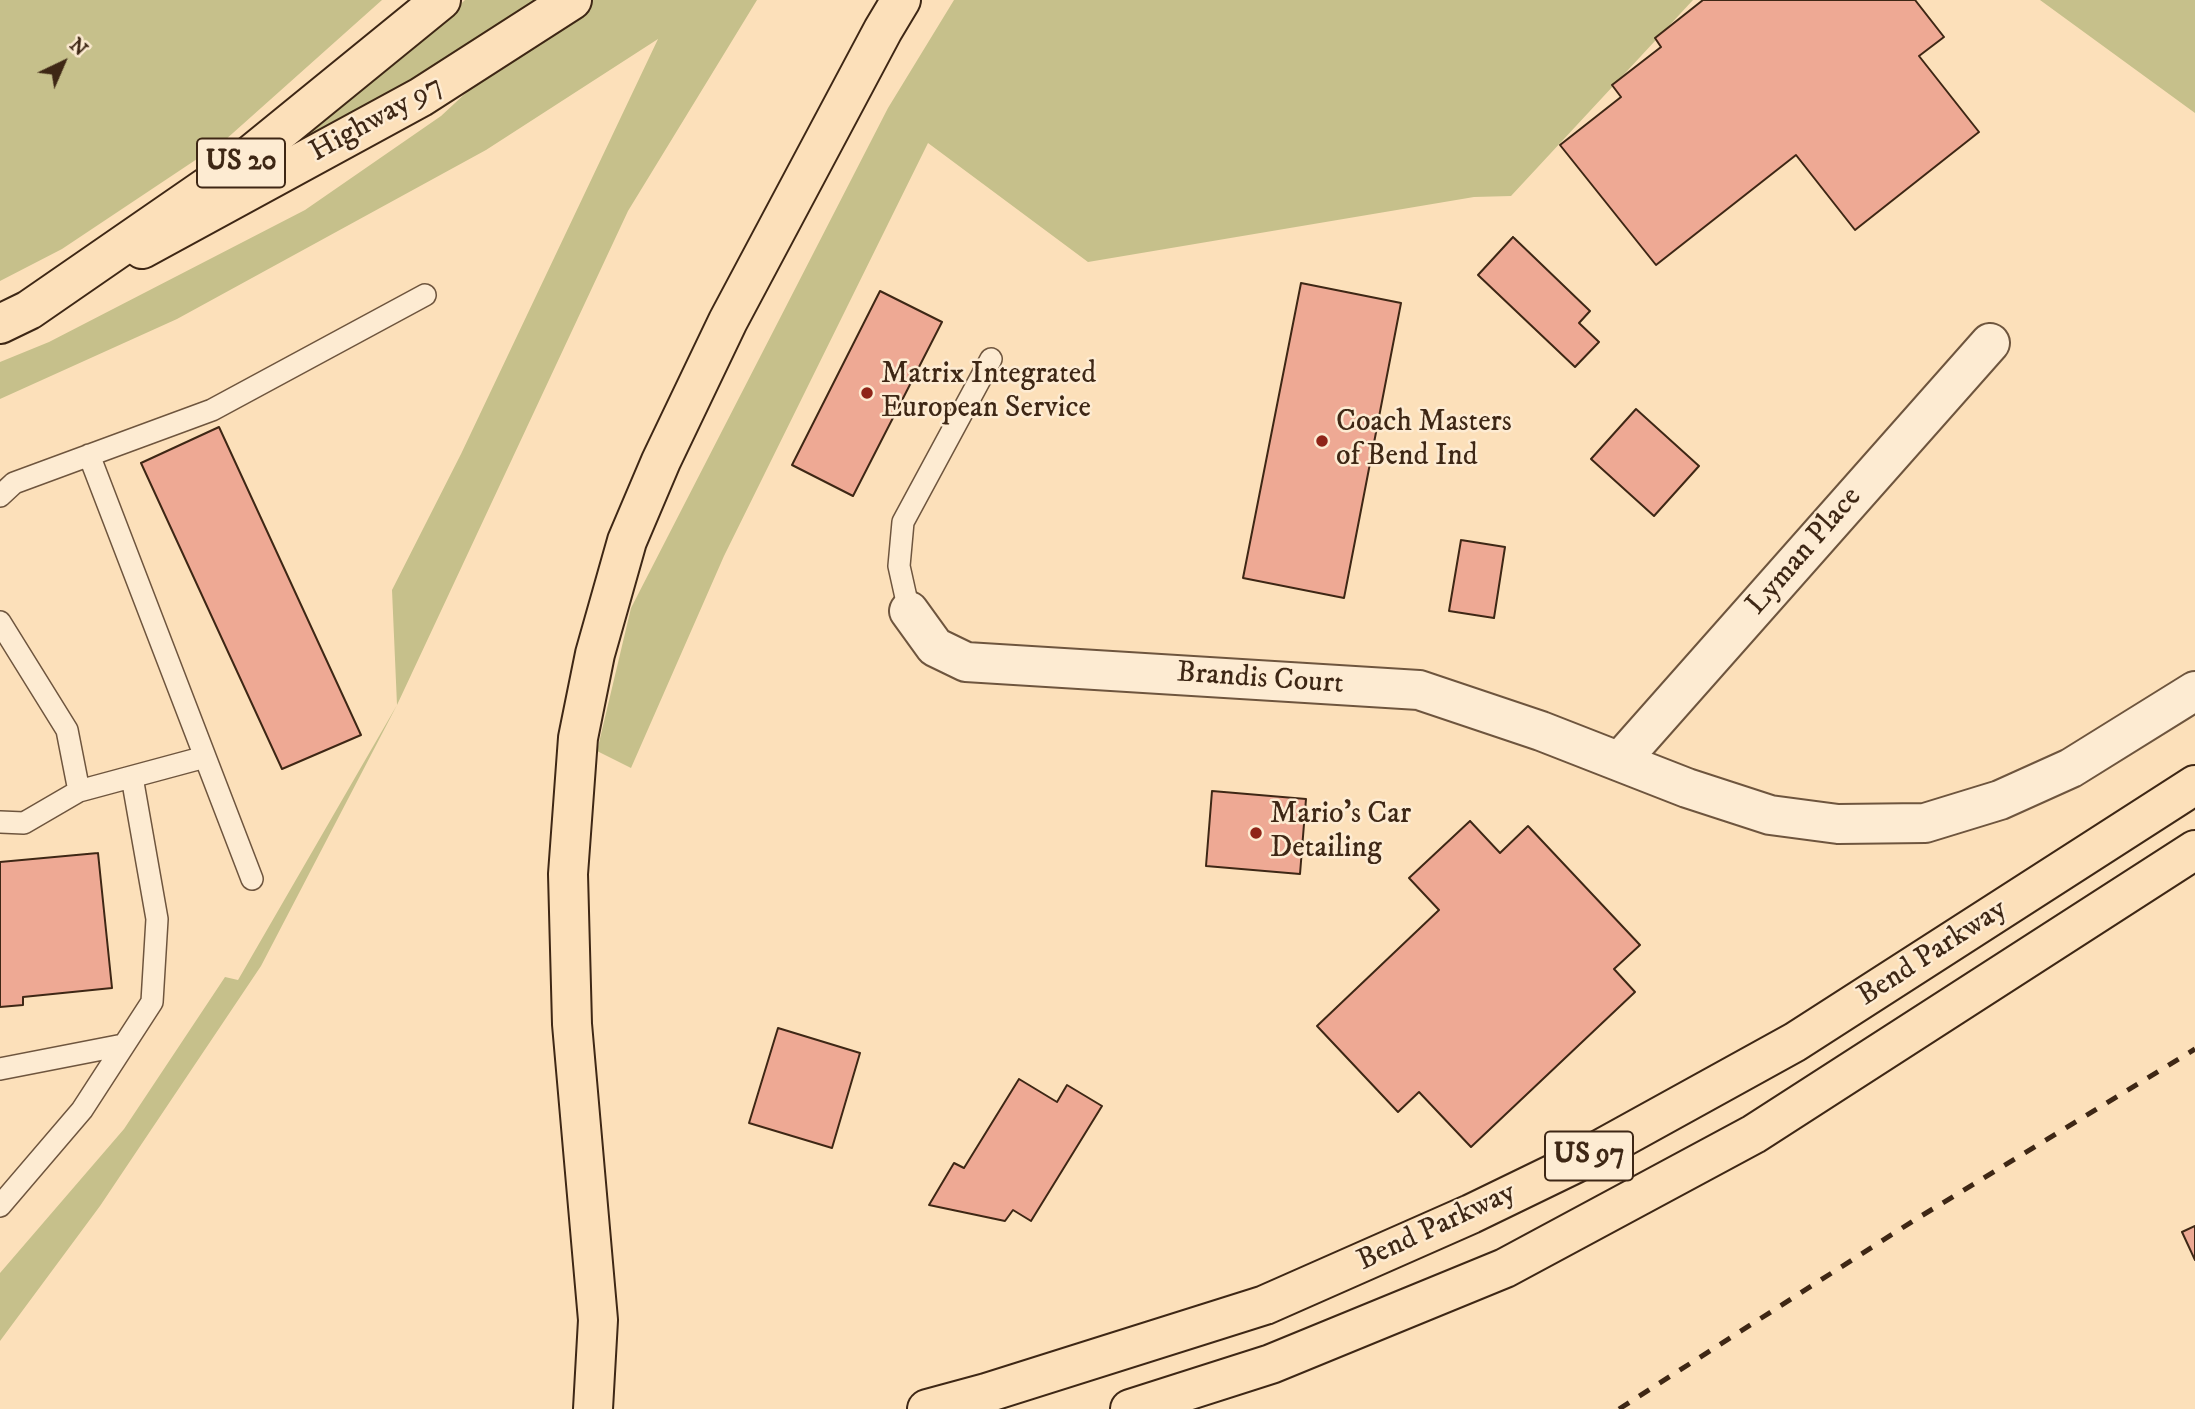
<!DOCTYPE html>
<html>
<head>
<meta charset="utf-8">
<style>
  body { margin:0 }
  #map { position:relative; width:2195px; height:1409px; overflow:hidden; background:#fce0ba; font-family:"IM FELL DW Pica",serif }
  canvas { display:block }
  .north { position:absolute; left:28px; top:28px; width:70px; height:70px; -webkit-text-stroke:5px #fdebd2; paint-order:stroke; rotate:44deg; font-size:19px; font-weight:700; line-height:28px; text-align:center; color:#3e2715 }
  .north::after { content:''; display:block; margin:auto; width:24px; height:32px; background:#3e2715; clip-path:polygon(50% 0,100% 100%,50% 72%,0 100%) }
</style>
</head>
<body>
<div id="map">
<canvas width="2195" height="1409"></canvas>
<div class="north">N</div>
</div>
<script>
const ctx = document.querySelector('canvas').getContext('2d');
ctx.lineJoin = 'round';
function paint(path, color) { ctx.fillStyle = color; ctx.fill(path, 'evenodd'); }
const toPath = rows => new Path2D(rows.map(r => 'M' + r).join(''));
function strokePath(path, color, width, dash) { ctx.strokeStyle = color; ctx.lineWidth = width; ctx.lineCap = dash ? 'butt' : 'round'; ctx.setLineDash(dash || []); ctx.stroke(path); }
function label(font, color, halo, rows, align = 'center') {
  ctx.font = font + ' "IM FELL DW Pica",serif'; ctx.lineWidth = 5; ctx.setLineDash([]); ctx.textBaseline = 'middle'; ctx.strokeStyle = halo; ctx.fillStyle = color; for (const [text, x, y, turn = 0] of rows) {
    ctx.save(); ctx.translate(x, y); ctx.rotate((+turn || 0) * Math.PI / 180); ctx.textAlign = isNaN(turn) ? turn : align; if (halo) ctx.strokeText(text, 0, 0); ctx.fillText(text, 0, 0); ctx.restore();
  }
}
const green = toPath([
  [0,0,382,0,224,141,62,249,0,281],
  [465,0,757,0,628,211,397,705,261,966,100,1206,0,1341,0,1273,124,1129,225,977,238,980,397,705,392,590,461,454,658,39,486,150,177,319,0,399,0,362,49,342,305,210,441,116,469,90,448,72,278,158,410,52],
  [954,0,1693,0,1511,196,1474,197,1088,262,928,143,724,556,631,768,597,751,631,608,888,108],
  [2040,0,2195,0,2195,113]
]);
const building = toPath([
  [1703,0,1915,0,1944,37,1919,56,1979,132,1855,230,1796,155,1656,265,1560,145,1621,97,1612,85,1661,47,1655,38,1703,0],
  [1513,237,1590,311,1579,323,1599,342,1575,367,1478,275,1513,237],
  [1301,283,1401,303,1344,598,1243,578,1301,283],
  [880,291,942,322,853,496,792,465,880,291],
  [1636,409,1699,466,1654,516,1591,459,1636,409],
  [219,427,361,735,282,769,141,463,219,427],
  [1461,540,1505,547,1494,618,1449,611,1461,540],
  [1212,791,1306,799,1300,874,1206,866,1212,791],
  [1470,821,1500,853,1528,826,1640,945,1614,969,1635,992,1471,1147,1419,1092,1398,1112,1317,1026,1439,910,1409,878,1470,821],
  [98,853,112,988,23,997,23,1005,0,1007,0,862,98,853],
  [778,1028,860,1053,832,1148,749,1123,778,1028],
  [1019,1079,1057,1102,1067,1085,1102,1106,1031,1221,1013,1210,1005,1221,929,1205,954,1163,964,1168,1019,1079],
  [2195,1226,2195,1260,2182,1232,2195,1226]
]);
const service = toPath([
  [89,455,252,879],
  [0,496,14,483,212,410,425,295],
  [909,611,899,566,903,522,991,359],
  [0,622,67,730,79,791,24,823,0,822],
  [79,791,205,757],
  [0,1069,123,1045],
  [0,1206,82,1110,152,1002,157,919,132,777]
]);
const minor = toPath([
  [909,611,935,647,966,662,1419,690,1541,731,1687,788,1770,815,1838,824,1925,823,2000,800,2071,768,2195,691],
  [1620,761,1990,343]
]);
const primary = toPath([
  [142,249,421,97,572,0]
]);
const trunk = toPath([
  [0,324,29,310,236,167,441,0],
  [593,1409,598,1320,572,1024,568,874,578,738,595,654,627,541,661,461,728,321,883,30,901,0],
  [927,1409,986,1393,1265,1305,1471,1214,1574,1164,1795,1042,2195,785],
  [1130,1409,1271,1364,1505,1268,1754,1134,2195,850]
]);
const rail = toPath([
  [1619,1409,1913,1221,2195,1049]
]);
const markers = [
  [867,393,7,"#8f2418"],
  [1322,441,7,"#8f2418"],
  [1256,833,7,"#8f2418"]
];
const shields = [
  [241,163,88],
  [1589,1156,88]
];
const shieldNames = [
  ["US 20",241,163],
  ["US 97",1589,1156]
];
const streetNames = [
  ["Highway 97",377,120,-29],
  ["Lyman Place",1805,552,-49],
  ["Brandis Court",1260,680,4],
  ["Bend Parkway",1933,954,-33],
  ["Bend Parkway",1437,1228,-25]
];
const poiNames = [
  ["Matrix Integrated",881,376],
  ["European Service",881,410],
  ["Coach Masters",1336,424],
  ["of Bend Ind",1336,458],
  ["Mario's Car",1270,816],
  ["Detailing",1270,850]
];
paint(green, '#c6c08b');
paint(building, '#eea994');
strokePath(building, '#3e2715', 2);
strokePath(service, '#6e553e', 24);
strokePath(minor, '#6e553e', 42);
strokePath(primary, '#3e2715', 42);
strokePath(trunk, '#3e2715', 42);
strokePath(service, '#fdebd2', 21);
strokePath(minor, '#fdebd2', 38);
strokePath(primary, '#fce0ba', 38);
strokePath(trunk, '#fce0ba', 38);
strokePath(rail, '#3e2715', 5, [12, 12]);
for (const [x, y, r, color] of markers) { const dot = new Path2D(); dot.arc(x, y, r, 0, 2 * Math.PI); ctx.fillStyle = color; ctx.fill(dot); strokePath(dot, '#fdebd2', 2.5); }
for (const [x, y, w] of shields) { const box = new Path2D(); box.roundRect(x - w / 2, y - 24.5, w, 49, 5); ctx.fillStyle = '#fdebd2'; ctx.fill(box); strokePath(box, '#3e2715', 2); }
label('bold 28px', '#3e2715', null, shieldNames);
label('30px', '#3e2715', '#fdebd2', streetNames);
label('30px', '#3e2715', '#fdebd2', poiNames, 'left');
</script>
</body>
</html>
